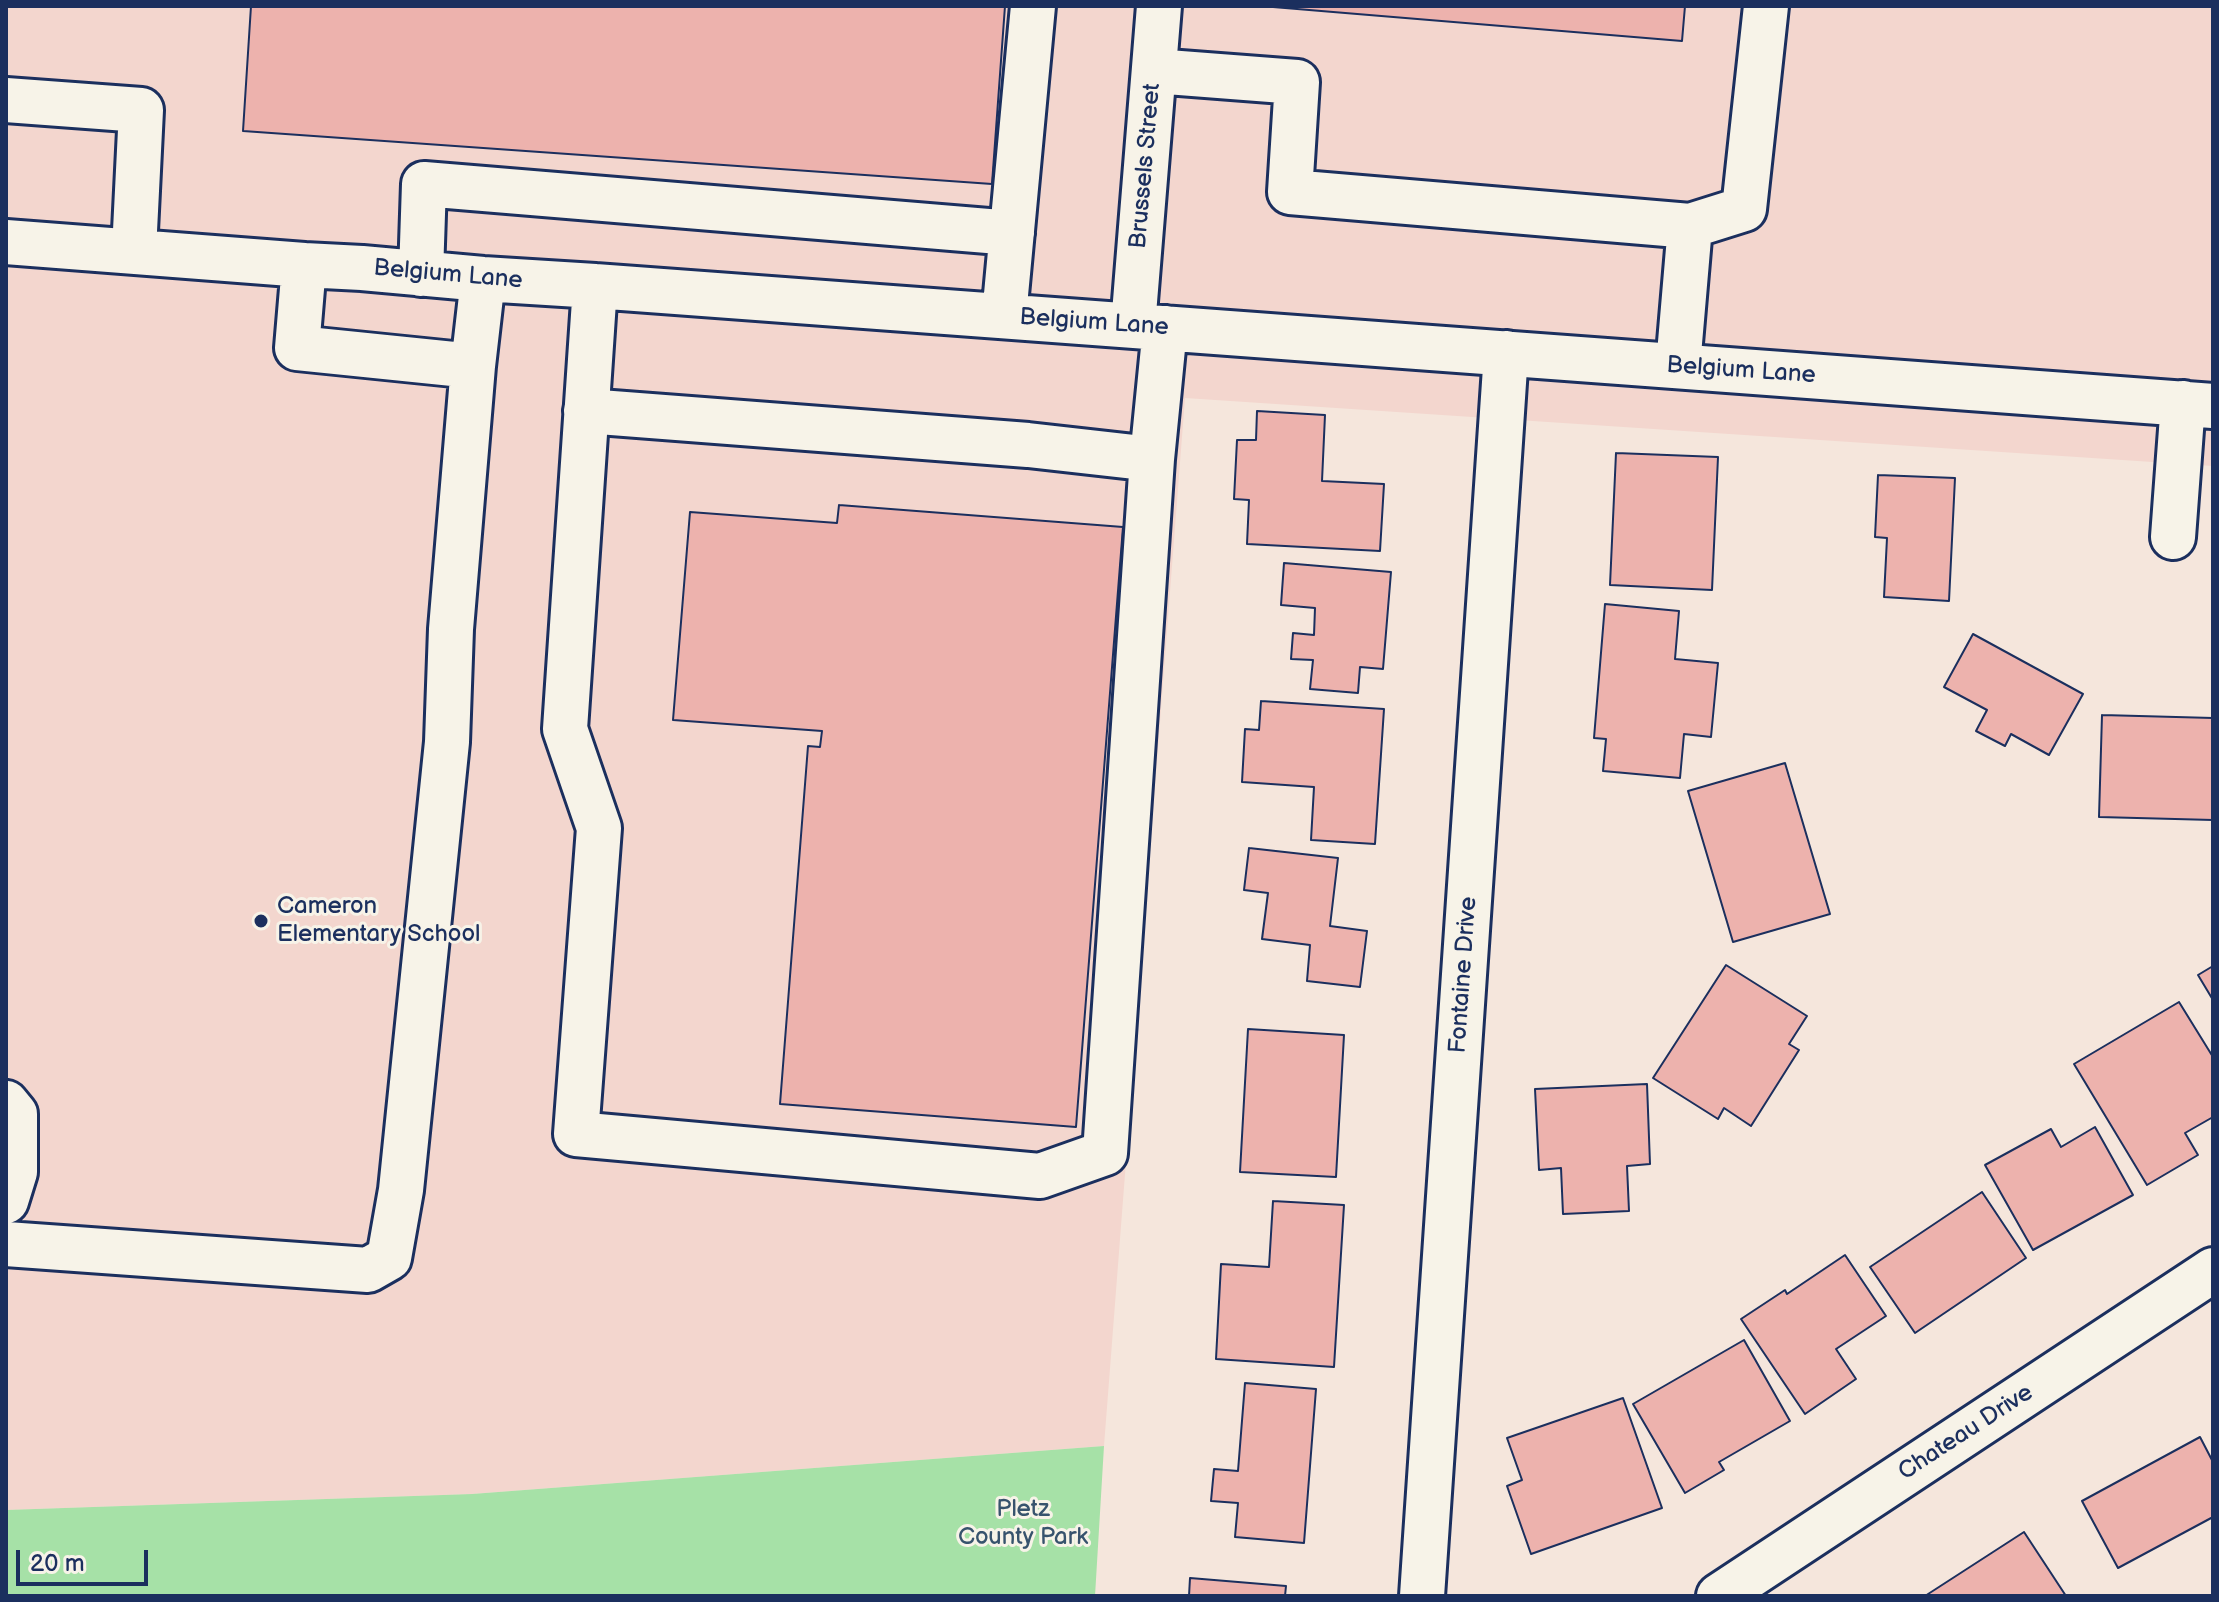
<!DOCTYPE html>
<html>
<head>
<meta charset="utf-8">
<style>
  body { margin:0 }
  #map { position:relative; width:2219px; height:1602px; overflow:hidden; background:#f5e6dc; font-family:"Balsamiq Sans",sans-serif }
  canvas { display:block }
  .frame { position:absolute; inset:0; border:8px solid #1b2f5e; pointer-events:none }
  .scale { position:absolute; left:16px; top:1550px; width:132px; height:36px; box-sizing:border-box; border:4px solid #1b2f5e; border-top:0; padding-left:10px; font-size:24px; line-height:28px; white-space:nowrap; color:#1b2f5e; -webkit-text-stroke:6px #f7f3e8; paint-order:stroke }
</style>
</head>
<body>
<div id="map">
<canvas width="2219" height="1602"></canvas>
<div class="frame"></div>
<div class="scale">20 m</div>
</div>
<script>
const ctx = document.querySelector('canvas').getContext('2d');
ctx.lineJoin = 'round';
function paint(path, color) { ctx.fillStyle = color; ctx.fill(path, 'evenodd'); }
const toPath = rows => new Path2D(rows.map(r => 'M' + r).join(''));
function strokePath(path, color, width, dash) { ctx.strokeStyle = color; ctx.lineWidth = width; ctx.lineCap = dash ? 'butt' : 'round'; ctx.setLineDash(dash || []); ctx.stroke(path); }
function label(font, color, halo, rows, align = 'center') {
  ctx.font = font + ' "Balsamiq Sans",sans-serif'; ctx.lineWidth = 6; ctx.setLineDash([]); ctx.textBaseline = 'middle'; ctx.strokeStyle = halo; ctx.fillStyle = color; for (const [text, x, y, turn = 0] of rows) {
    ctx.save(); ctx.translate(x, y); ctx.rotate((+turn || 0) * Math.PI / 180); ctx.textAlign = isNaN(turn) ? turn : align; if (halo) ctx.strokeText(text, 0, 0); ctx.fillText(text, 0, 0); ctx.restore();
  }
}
const built = toPath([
  [6,6,2213,6,2213,466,1185,398,1104,1446,472,1494,6,1510]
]);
const green = toPath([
  [1104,1446,1095,1596,6,1596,6,1510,472,1494]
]);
const building = toPath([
  [251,6,1005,6,992,184,243,131,251,6],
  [1261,6,1685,6,1682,41,1261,6],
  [1257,411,1325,415,1322,481,1384,484,1380,551,1247,544,1249,500,1234,499,1237,440,1256,440,1257,411],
  [1616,453,1718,457,1712,590,1610,585,1616,453],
  [1878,475,1955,478,1949,601,1884,597,1887,538,1875,537,1878,475],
  [839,505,1123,527,1076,1127,780,1104,808,746,820,747,822,731,673,720,690,512,837,523,839,505],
  [1284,563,1391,572,1383,669,1360,667,1358,693,1310,689,1313,660,1291,659,1293,633,1314,635,1315,608,1281,605,1284,563],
  [1605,604,1679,611,1675,659,1718,663,1711,737,1684,734,1680,778,1603,771,1606,739,1594,738,1605,604],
  [1973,634,2083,694,2049,755,2011,734,2005,746,1976,731,1987,710,1944,687,1973,634],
  [1261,701,1384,709,1375,844,1311,840,1314,787,1242,782,1245,729,1259,730,1261,701],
  [2102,715,2213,718,2213,820,2099,817,2102,715],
  [1785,763,1830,914,1733,942,1688,791,1785,763],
  [1249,848,1338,858,1330,926,1367,931,1360,987,1307,981,1310,945,1262,939,1268,893,1244,890,1249,848],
  [1726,965,1807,1016,1789,1044,1799,1050,1751,1126,1724,1108,1718,1119,1653,1078,1726,965],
  [2213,966,2213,1000,2198,975,2213,966],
  [2179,1002,2213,1057,2213,1117,2185,1133,2198,1155,2147,1185,2074,1064,2179,1002],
  [1248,1029,1344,1035,1336,1177,1240,1172,1248,1029],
  [1647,1084,1650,1164,1627,1166,1629,1211,1563,1214,1561,1168,1539,1170,1535,1089,1647,1084],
  [2095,1127,2133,1195,2033,1250,1985,1165,2051,1129,2061,1147,2095,1127],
  [1982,1192,2026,1258,1915,1333,1870,1267,1982,1192],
  [1273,1201,1344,1205,1334,1367,1216,1359,1221,1264,1269,1267,1273,1201],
  [1845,1255,1886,1316,1836,1349,1856,1379,1805,1414,1741,1319,1785,1290,1787,1294,1845,1255],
  [1744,1340,1790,1421,1719,1462,1724,1470,1685,1493,1633,1404,1744,1340],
  [1245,1383,1316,1389,1304,1543,1235,1537,1238,1503,1211,1501,1214,1469,1238,1471,1245,1383],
  [1623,1398,1662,1508,1531,1554,1507,1486,1522,1480,1507,1438,1623,1398],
  [2200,1437,2213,1462,2213,1517,2118,1568,2082,1501,2200,1437],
  [2024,1532,2066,1596,1925,1596,2024,1532],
  [1190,1578,1286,1586,1285,1596,1189,1596,1190,1578]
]);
const minor = toPath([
  [1154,71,1297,82,1290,192,1690,226,1678,366],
  [6,100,141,110,134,251],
  [1690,226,1744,209,1766,6],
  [6,242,304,265,362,268,483,279,595,286,2213,406],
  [304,265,297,348,473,366],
  [421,274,424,184,1012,233],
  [595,286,565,729,599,828,576,1134,1040,1176,1105,1153,1152,459],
  [1004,316,1033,6],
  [1133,326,1159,6],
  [586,411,1028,445,1152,459,1165,328],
  [2173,537,2183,403],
  [6,1103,15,1114,15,1172,6,1201],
  [6,1244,368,1270,389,1258,401,1190,447,742,451,629,473,366,483,279],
  [1422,1596,1506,353],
  [1719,1596,2213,1270]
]);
const markers = [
  [261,921,8,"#1b2f5e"]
];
const streetNames = [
  ["Brussels Street",1146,166,-85],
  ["Belgium Lane",448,275,5],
  ["Belgium Lane",1094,323,4],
  ["Belgium Lane",1741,371,4],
  ["Fontaine Drive",1464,975,-86],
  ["Chateau Drive",1966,1433,-33]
];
const poiNames = [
  ["Cameron",277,907],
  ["Elementary School",277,935]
];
const parkNames = [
  ["Pletz",1023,1510],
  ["County Park",1023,1538]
];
paint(built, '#f3d6ce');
paint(green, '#a6e1a7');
paint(building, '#edb2ad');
strokePath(building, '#1b2f5e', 2);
strokePath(minor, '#1b2f5e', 50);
strokePath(minor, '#f7f3e8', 44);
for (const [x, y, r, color] of markers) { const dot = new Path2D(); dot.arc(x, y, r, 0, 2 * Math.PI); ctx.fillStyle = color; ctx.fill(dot); strokePath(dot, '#f7f3e8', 3); }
label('24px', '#1b2f5e', '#f7f3e8', streetNames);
label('24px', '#1b2f5e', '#f7f3e8', poiNames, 'left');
label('24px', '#37536d', '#f7f3e8', parkNames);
</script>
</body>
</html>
